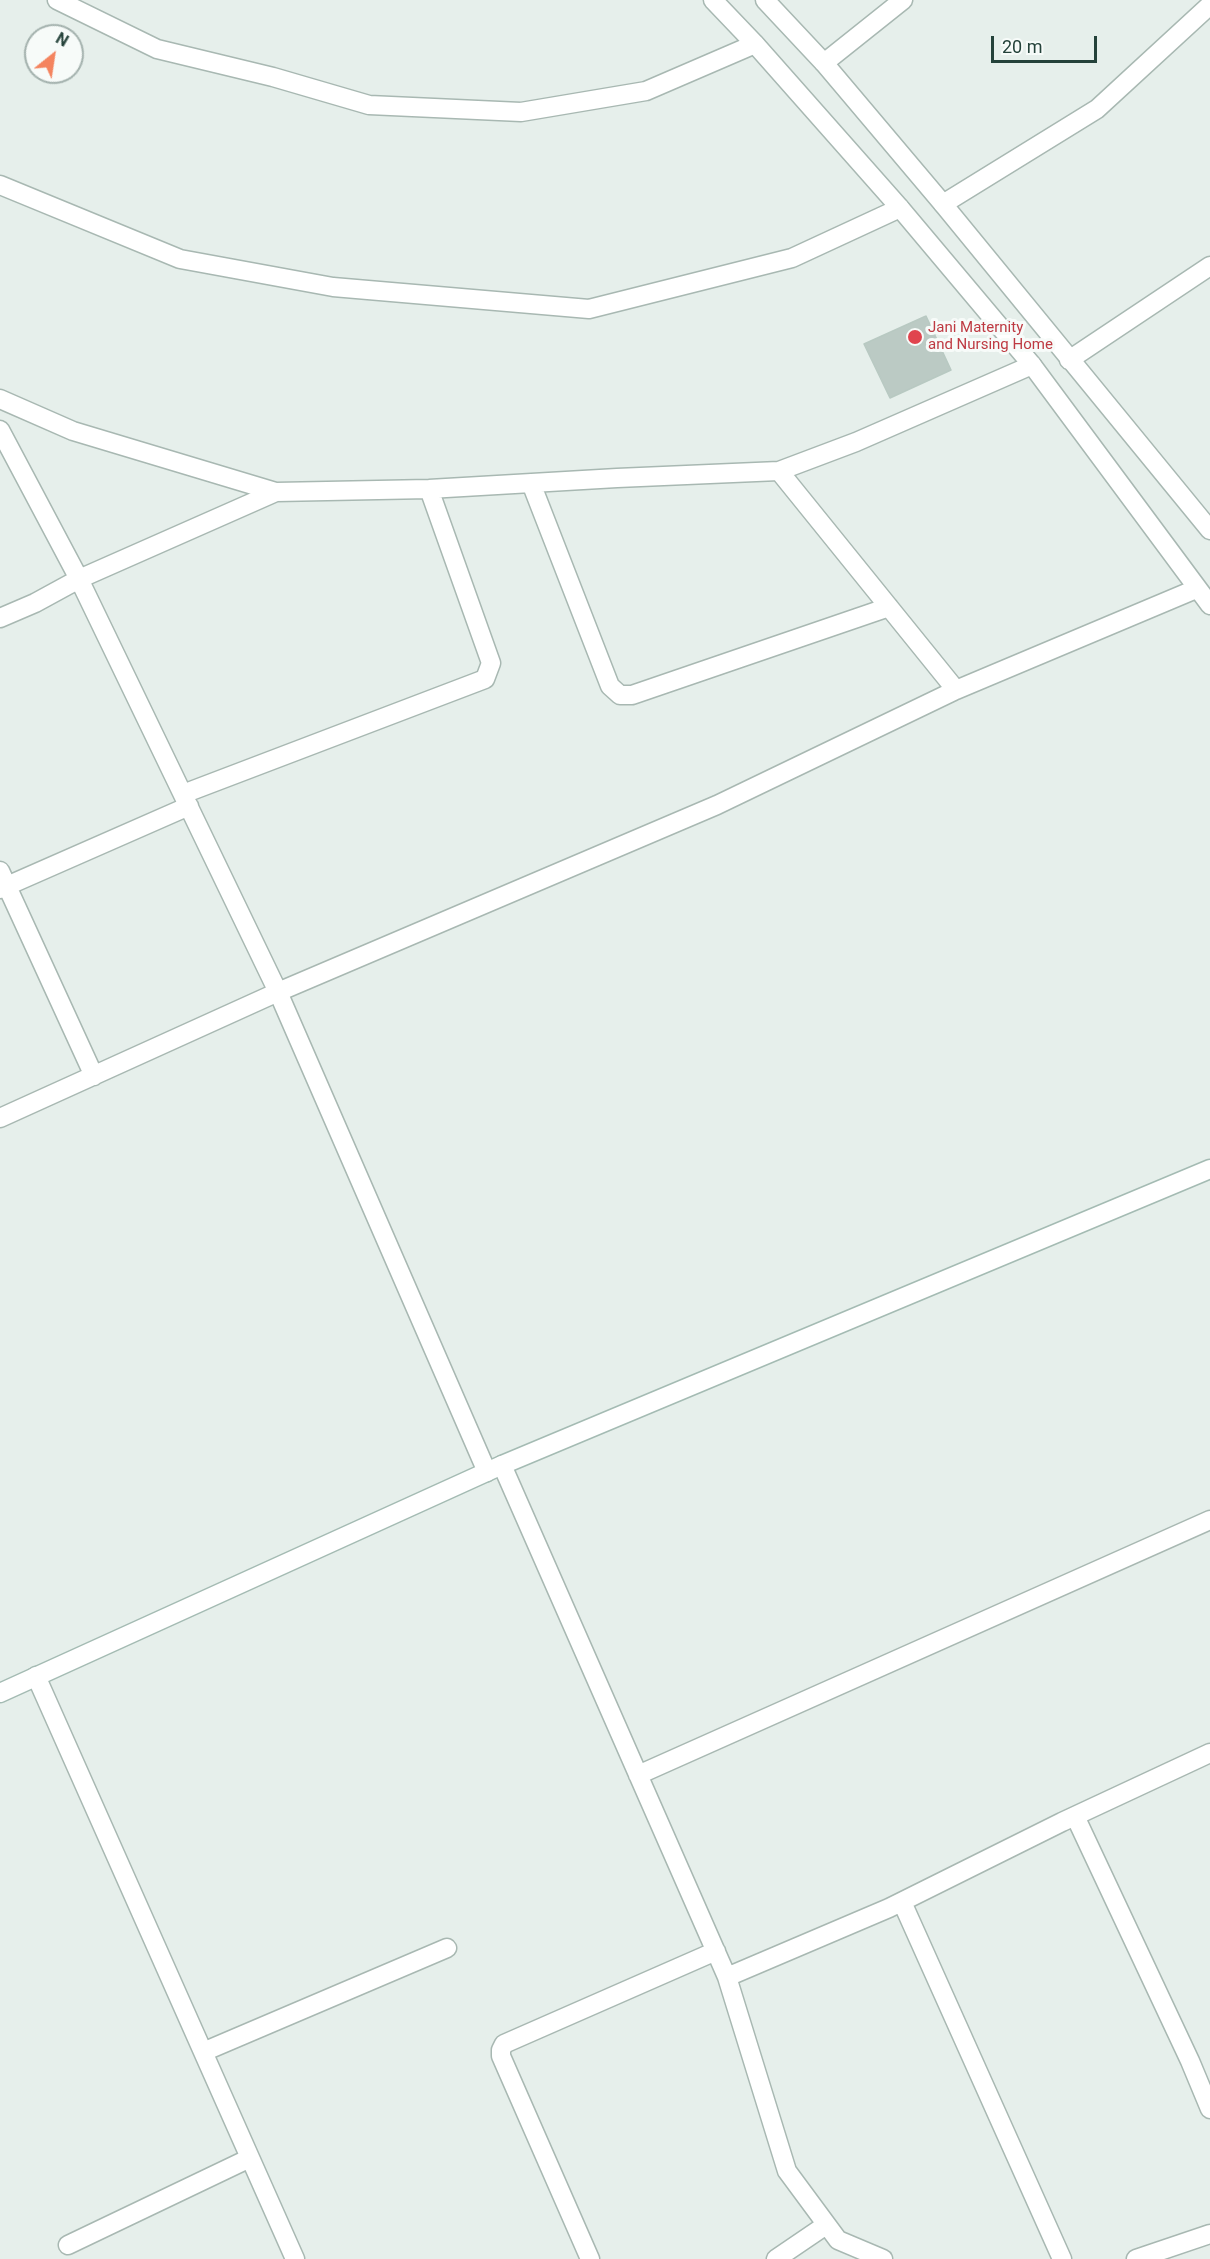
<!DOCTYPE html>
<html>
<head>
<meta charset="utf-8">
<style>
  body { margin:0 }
  #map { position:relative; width:1210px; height:2259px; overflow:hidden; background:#e6efeb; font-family:Roboto,sans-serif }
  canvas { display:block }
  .north { position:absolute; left:24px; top:24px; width:60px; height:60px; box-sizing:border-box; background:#f7fbf9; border:2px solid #a3b1ad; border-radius:50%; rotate:30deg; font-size:16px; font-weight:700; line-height:24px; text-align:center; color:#24423a }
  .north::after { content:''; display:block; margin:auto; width:21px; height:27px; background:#f4845f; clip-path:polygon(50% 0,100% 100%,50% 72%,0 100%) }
  .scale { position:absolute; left:991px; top:36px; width:106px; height:27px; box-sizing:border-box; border:3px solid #24423a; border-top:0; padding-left:8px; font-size:18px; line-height:21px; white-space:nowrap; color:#24423a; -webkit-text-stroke:4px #f7fbf9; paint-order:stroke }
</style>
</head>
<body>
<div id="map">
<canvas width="1210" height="2259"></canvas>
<div class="north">N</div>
<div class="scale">20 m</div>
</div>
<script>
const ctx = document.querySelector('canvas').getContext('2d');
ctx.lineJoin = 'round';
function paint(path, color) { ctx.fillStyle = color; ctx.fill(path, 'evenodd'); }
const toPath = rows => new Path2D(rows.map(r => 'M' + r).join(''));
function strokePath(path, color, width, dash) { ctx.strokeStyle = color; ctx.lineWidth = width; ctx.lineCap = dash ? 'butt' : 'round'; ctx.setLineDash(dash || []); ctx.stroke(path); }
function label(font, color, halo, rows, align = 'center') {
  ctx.font = font + ' Roboto,sans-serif'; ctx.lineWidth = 6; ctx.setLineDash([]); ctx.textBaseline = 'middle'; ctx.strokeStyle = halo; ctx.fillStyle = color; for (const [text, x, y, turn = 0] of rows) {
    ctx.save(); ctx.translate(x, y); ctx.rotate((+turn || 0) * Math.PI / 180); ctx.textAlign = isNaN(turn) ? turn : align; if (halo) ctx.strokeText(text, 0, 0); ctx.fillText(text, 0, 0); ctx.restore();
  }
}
const building = toPath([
  [926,316,951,370,890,398,864,344,926,316]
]);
const minor = toPath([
  [57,0,157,49,273,77,369,105,521,112,646,91,755,44],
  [824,63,903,0],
  [0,185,180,259,333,287,589,309,792,258,900,208],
  [943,204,1097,109,1210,5],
  [1069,360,1210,266],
  [0,399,73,431,276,492,429,489,617,478,779,471,856,442,1032,365],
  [0,430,79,579,278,992,717,805,956,690,1196,589],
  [779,471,956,690],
  [531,483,610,686,620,695,632,695,889,607],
  [0,618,35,603,79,579,276,492],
  [183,794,485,679,491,663,429,489],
  [0,871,94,1076],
  [0,889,189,806],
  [0,1118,278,992,487,1472],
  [502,1465,727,1977,889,1908,1062,1822,1210,1753],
  [36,1676,295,2259],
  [638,1775,1210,1520],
  [1075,1816,1190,2061,1210,2109],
  [902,1902,1062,2259],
  [727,1977,787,2171,838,2240,883,2259],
  [203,2052,447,1948],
  [68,2245,250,2158],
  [590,2259,501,2056,501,2050,504,2044,716,1951],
  [776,2259,826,2225],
  [1136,2259,1210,2234]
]);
const tertiary = toPath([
  [713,0,755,44,900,208,1032,365,1210,605],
  [765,0,824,63,943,204,1210,530]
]);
const secondary = toPath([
  [0,1693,502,1465,1210,1169]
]);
const markers = [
  [915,337,8,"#e0444e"]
];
const healthNames = [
  ["Jani Maternity",928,328],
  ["and Nursing Home",928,345]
];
paint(building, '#bbcac4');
strokePath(building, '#b8c9c2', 1.5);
strokePath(minor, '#a8b8b2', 21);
strokePath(tertiary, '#a8b8b2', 21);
strokePath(secondary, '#a4bbb3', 21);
strokePath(minor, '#fff', 18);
strokePath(tertiary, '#fff', 18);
strokePath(secondary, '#fff', 18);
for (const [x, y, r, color] of markers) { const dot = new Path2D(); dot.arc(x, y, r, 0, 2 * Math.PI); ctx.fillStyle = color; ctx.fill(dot); strokePath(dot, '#f7fbf9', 2); }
label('15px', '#be3a42', '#f7fbf9', healthNames, 'left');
</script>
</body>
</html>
